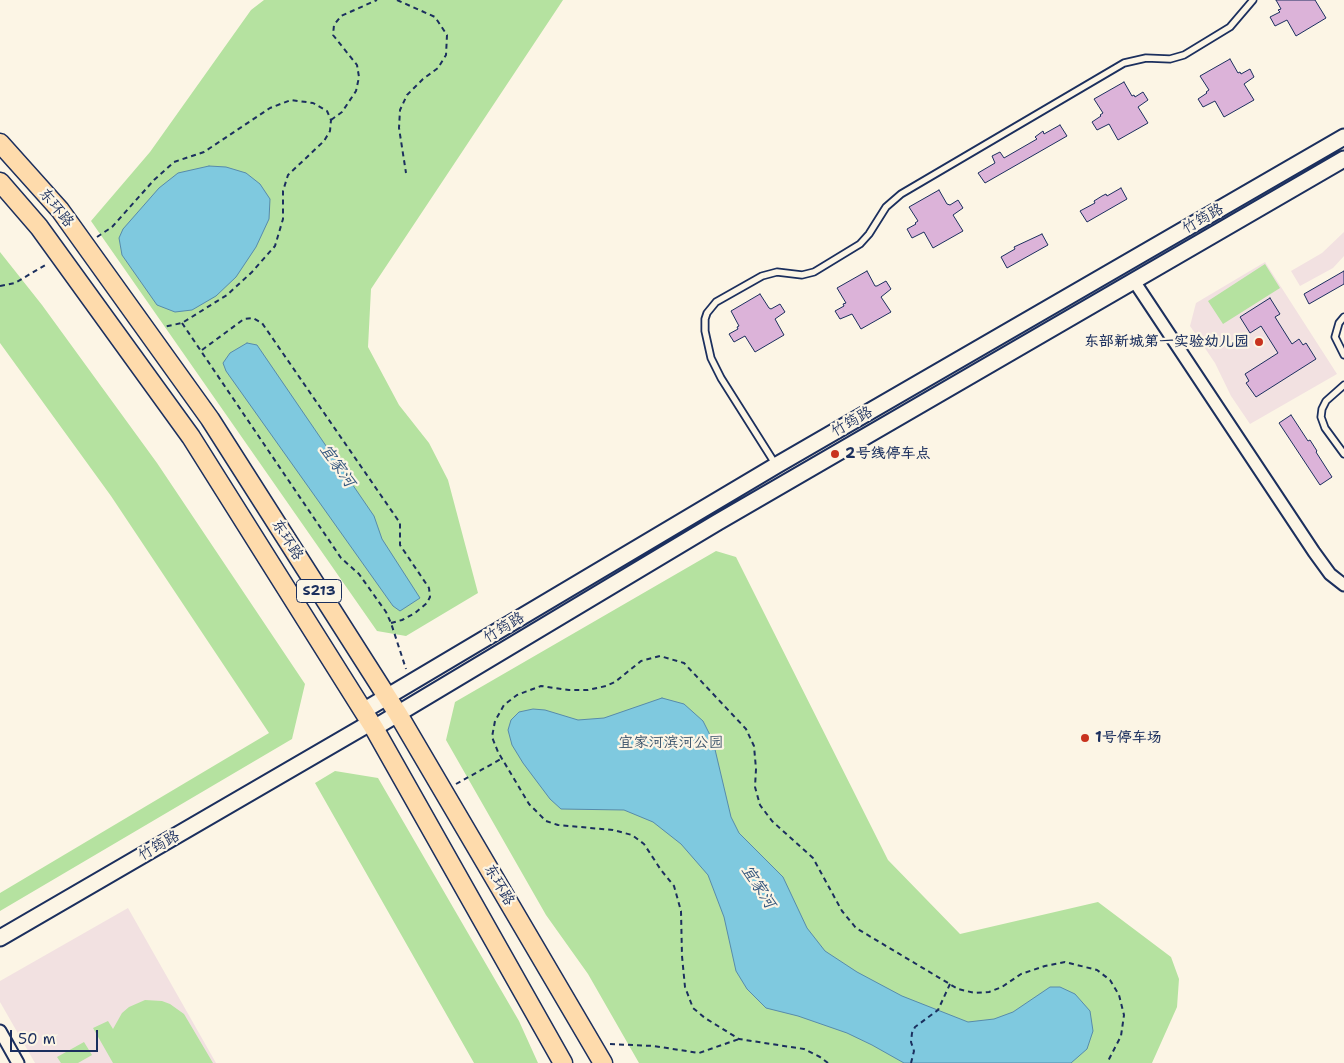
<!DOCTYPE html>
<html>
<head>
<meta charset="utf-8">
<style>
  body { margin:0 }
  #map { position:relative; width:1344px; height:1063px; overflow:hidden; background:#fcf5e5; font-family:"Shantell Sans",sans-serif }
  canvas { display:block }
  .scale { position:absolute; left:10px; top:1030px; width:88px; height:22px; box-sizing:border-box; border:2px solid #1b2f5e; border-top:0; padding-left:6px; font-size:15px; line-height:18px; white-space:nowrap; color:#1b2f5e; -webkit-text-stroke:4px #fcf5e5; paint-order:stroke }
</style>
</head>
<body>
<div id="map">
<canvas width="1344" height="1063"></canvas>
<div class="scale">50 m</div>
</div>
<script>
const ctx = document.querySelector('canvas').getContext('2d');
ctx.lineJoin = 'round';
function paint(path, color) { ctx.fillStyle = color; ctx.fill(path, 'evenodd'); }
const toPath = rows => new Path2D(rows.map(r => 'M' + r).join(''));
function strokePath(path, color, width, dash) { ctx.strokeStyle = color; ctx.lineWidth = width; ctx.lineCap = dash ? 'butt' : 'round'; ctx.setLineDash(dash || []); ctx.stroke(path); }
function label(font, color, halo, rows, align = 'center') {
  ctx.font = font + ' "Shantell Sans","LXGW WenKai TC",sans-serif'; ctx.lineWidth = 4.5; ctx.setLineDash([]); ctx.textBaseline = 'middle'; ctx.strokeStyle = halo; ctx.fillStyle = color; for (const [text, x, y, turn = 0] of rows) {
    ctx.save(); ctx.translate(x, y); ctx.rotate((+turn || 0) * Math.PI / 180); ctx.textAlign = isNaN(turn) ? turn : align; if (halo) ctx.strokeText(text, 0, 0); ctx.fillText(text, 0, 0); ctx.restore();
  }
}
const built = toPath([
  [1344,232,1344,256,1333,268,1300,286,1291,271,1322,253],
  [1265,262,1337,374,1250,424,1231,396,1215,363,1190,326,1196,303],
  [128,908,216,1063,35,1063,0,1002,0,981]
]);
const green = toPath([
  [264,0,563,0,371,289,368,347,399,405,429,443,448,480,478,593,406,636,377,631,91,221,150,152,251,10],
  [0,252,42,305,157,463,305,684,292,739,0,911,0,893,269,733,111,496,0,343],
  [1265,264,1280,288,1223,324,1208,301],
  [716,551,736,557,888,860,960,934,1098,902,1171,957,1179,979,1177,1007,1152,1063,639,1063,588,974,546,915,446,740,455,702],
  [335,771,378,778,519,1021,538,1063,474,1063,315,783],
  [145,1000,162,1001,170,1004,184,1014,213,1063,113,1063,93,1028,108,1021,113,1029,122,1013,129,1007],
  [84,1042,92,1055,78,1063,61,1063,57,1057]
]);
const water = toPath([
  [209,166,226,167,246,173,260,184,270,199,269,219,256,247,236,277,216,296,192,310,175,312,157,305,122,255,119,238,123,229,159,188,178,173,209,166],
  [247,343,257,345,374,516,382,539,420,598,400,611,393,606,226,371,223,363,230,353,247,343],
  [662,698,684,704,703,721,713,741,731,817,739,833,783,877,807,928,825,951,857,972,902,996,968,1022,994,1019,1013,1012,1050,987,1060,987,1075,994,1090,1011,1093,1031,1087,1049,1071,1063,904,1063,872,1045,847,1033,798,1016,766,1008,747,989,736,971,724,917,708,875,681,844,653,822,624,810,561,809,550,799,523,763,512,745,508,730,511,720,519,712,533,709,545,710,578,720,604,718,662,698]
]);
const building = toPath([
  [1276,0,1315,0,1326,18,1296,36,1287,20,1275,26,1270,17,1280,12,1278,10,1281,9,1276,0],
  [1230,59,1238,73,1240,72,1241,74,1250,69,1254,77,1244,84,1254,100,1224,117,1215,101,1203,107,1198,99,1207,93,1206,92,1209,90,1200,76,1230,59],
  [1124,82,1132,96,1134,95,1135,97,1143,92,1148,100,1138,107,1148,123,1118,140,1109,124,1097,130,1092,122,1101,116,1100,115,1103,113,1094,99,1124,82],
  [1060,125,1067,136,985,183,978,173,995,163,992,156,1000,152,1004,158,1037,139,1035,137,1043,131,1044,134,1060,125],
  [1121,188,1127,199,1087,222,1080,211,1095,203,1094,201,1102,196,1106,194,1107,196,1121,188],
  [939,190,947,204,950,205,958,200,963,208,953,215,963,231,933,248,924,232,912,238,907,229,916,224,915,223,918,221,909,207,939,190],
  [1042,234,1048,245,1007,268,1001,257,1015,249,1014,247,1042,234],
  [867,271,875,286,877,286,886,281,891,289,881,297,891,312,861,329,852,314,840,319,835,311,844,306,843,304,846,303,837,288,867,271],
  [1344,271,1344,284,1309,304,1304,294,1344,271],
  [760,294,769,308,771,309,780,304,785,312,775,319,784,335,755,352,745,336,734,342,729,334,738,329,737,327,739,326,731,311,760,294],
  [1270,298,1280,314,1275,317,1292,344,1299,339,1303,345,1306,343,1316,359,1256,397,1246,383,1249,381,1245,374,1278,353,1261,326,1250,333,1240,317,1270,298],
  [1291,415,1308,441,1310,440,1317,451,1316,452,1332,477,1320,485,1279,423,1291,415]
]);
const path = toPath([
  [397,0,435,17,447,35,446,55,438,68,423,79,407,95,400,110,399,128,406,173],
  [331,120,342,112,356,91,359,77,357,65,333,35,334,25,341,16,377,0],
  [97,237,112,227,154,180,174,162,204,152,270,108,291,100,313,103,327,111,331,120,330,131,324,141,288,175,283,191,283,219,275,246,252,272,227,295,182,323,163,327],
  [0,286,15,283,47,264],
  [182,323,341,558,359,574,386,612,391,623,406,669],
  [202,350,244,319,253,318,262,323,400,523,400,545,429,588,430,597,427,603,415,613,402,620,391,623],
  [456,784,501,759],
  [610,1044,654,1046,699,1053,739,1039],
  [828,1063,820,1057,804,1049,739,1039,705,1018,693,1008,685,987,682,956,681,911,674,886,661,870,644,844,632,835,613,830,558,825,546,821,529,804,498,752,492,737,495,721,504,705,517,695,541,686,569,690,588,690,606,686,615,682,641,661,660,656,684,663,746,729,754,746,756,769,755,787,760,805,772,821,813,858,842,911,856,928,958,989,975,993,989,992,1002,987,1021,974,1045,966,1065,962,1097,970,1110,980,1119,995,1124,1015,1121,1036,1107,1063],
  [911,1063,914,1051,911,1042,912,1033,915,1027,938,1010,950,984]
]);
const service = toPath([
  [1344,317,1339,323,1335,337,1344,355],
  [1344,385,1326,401,1322,409,1321,417,1325,428,1344,454],
  [776,465,721,378,711,358,705,331,705,319,707,313,716,302,762,276,777,272,802,275,814,272,860,244,869,234,886,207,901,194,1124,63,1146,58,1170,59,1184,55,1230,27,1253,0]
]);
const minor = toPath([
  [1134,281,1314,552,1330,574,1344,585],
  [0,1031,18,1063]
]);
const secondary = toPath([
  [363,711,777,465,1344,137],
  [374,728,718,522,1344,159],
  [0,938,370,723]
]);
const trunk = toPath([
  [0,143,60,210,210,419,398,714,603,1063],
  [0,182,39,227,191,437,374,728,563,1063]
]);
const markers = [
  [1259,342,5,"#c8321e"],
  [835,454,5,"#c8321e"],
  [1085,738,5,"#c8321e"]
];
const shields = [
  [319,591,45]
];
const shieldNames = [
  ["S213",319,591]
];
const streetNames = [
  ["东环路",56,208,51],
  ["竹筠路",1203,219,-30],
  ["竹筠路",852,422,-30],
  ["东环路",287,540,58],
  ["竹筠路",504,628,-31],
  ["竹筠路",159,846,-30],
  ["东环路",499,885,60]
];
const poiNames = [
  ["东部新城第一实验幼儿园",1249,342,"right"],
  ["2号线停车点",845,454],
  ["1号停车场",1095,738]
];
const parkNames = [
  ["宜家河滨河公园",671,743]
];
const waterNames = [
  ["宜家河",337,466,55],
  ["宜家河",758,887,57]
];
paint(built, '#f2e1e1');
paint(green, '#b5e2a0');
paint(water, '#7fc9df');
strokePath(water, '#578bab', 1);
paint(building, '#dcb3d9');
strokePath(building, '#1b2f5e', 1);
strokePath(service, '#1b2f5e', 9);
strokePath(minor, '#1b2f5e', 15);
strokePath(secondary, '#1b2f5e', 19);
strokePath(trunk, '#1b2f5e', 21);
strokePath(path, '#1b2f5e', 2, [5, 4]);
strokePath(service, '#fcf5e5', 5.5);
strokePath(minor, '#fcf5e5', 11);
strokePath(secondary, '#fcf5e5', 15);
strokePath(trunk, '#fedbac', 18);
for (const [x, y, r, color] of markers) { const dot = new Path2D(); dot.arc(x, y, r, 0, 2 * Math.PI); ctx.fillStyle = color; ctx.fill(dot); strokePath(dot, '#fcf5e5', 2); }
for (const [x, y, w] of shields) { const box = new Path2D(); box.roundRect(x - w / 2, y - 11.5, w, 23, 4); ctx.fillStyle = '#fcf5e5'; ctx.fill(box); strokePath(box, '#1b2f5e', 1); }
label('bold 14px', '#1b2f5e', null, shieldNames);
label('15px', '#1b2f5e', '#fcf5e5', streetNames);
label('bold 15px', '#1b2f5e', '#fcf5e5', poiNames, 'left');
label('15px', '#3a536b', '#fcf5e5', parkNames);
label('italic 16px', '#34567e', '#fcf5e5', waterNames);
</script>
</body>
</html>
